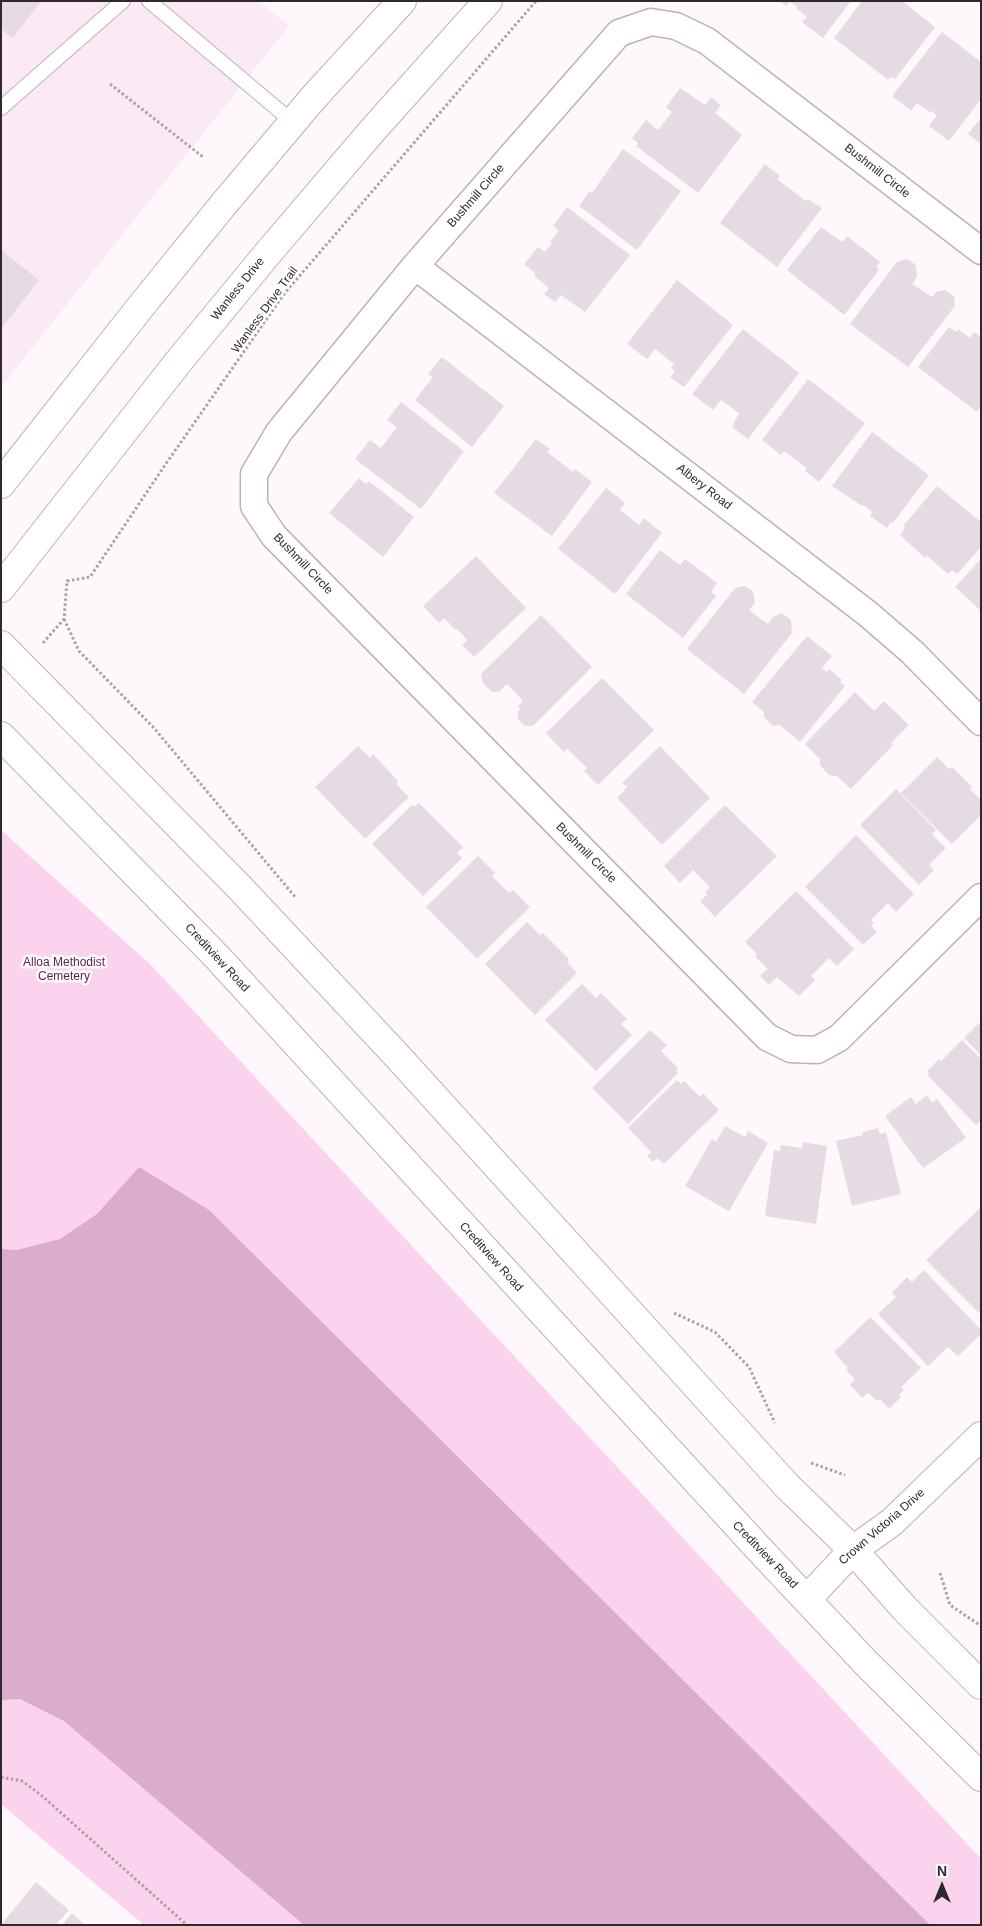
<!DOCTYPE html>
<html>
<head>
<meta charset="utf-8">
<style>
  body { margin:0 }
  #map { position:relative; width:982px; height:1926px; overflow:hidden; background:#fef7fc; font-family:Arial,sans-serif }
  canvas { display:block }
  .frame { position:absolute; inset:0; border:2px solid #2d292c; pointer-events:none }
  .north { position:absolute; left:917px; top:1861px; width:50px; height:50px; -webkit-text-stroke:4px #fff; paint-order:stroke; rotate:0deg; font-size:14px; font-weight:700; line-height:20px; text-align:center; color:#2d292c }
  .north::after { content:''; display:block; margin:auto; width:18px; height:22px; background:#2d292c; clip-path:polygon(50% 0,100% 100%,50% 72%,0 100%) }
</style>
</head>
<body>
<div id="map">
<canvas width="982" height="1926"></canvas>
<div class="frame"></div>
<div class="north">N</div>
</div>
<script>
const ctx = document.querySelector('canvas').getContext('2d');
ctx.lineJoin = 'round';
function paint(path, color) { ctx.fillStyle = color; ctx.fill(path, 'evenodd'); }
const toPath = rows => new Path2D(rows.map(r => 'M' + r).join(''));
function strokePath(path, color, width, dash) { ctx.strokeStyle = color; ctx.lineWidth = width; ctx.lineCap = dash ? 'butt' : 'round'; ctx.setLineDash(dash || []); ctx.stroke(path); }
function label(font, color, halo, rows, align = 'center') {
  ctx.font = font + ' Arial,sans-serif'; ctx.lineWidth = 5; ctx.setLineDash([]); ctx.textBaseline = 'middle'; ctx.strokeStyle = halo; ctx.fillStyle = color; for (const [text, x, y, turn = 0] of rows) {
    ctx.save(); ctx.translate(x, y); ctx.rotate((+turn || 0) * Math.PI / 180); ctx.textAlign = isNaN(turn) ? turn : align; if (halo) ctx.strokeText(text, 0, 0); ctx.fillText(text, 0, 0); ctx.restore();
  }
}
const built = toPath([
  [1,1,259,1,289,26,1,387]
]);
const green = toPath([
  [1,830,152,966,981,1859,981,1925,144,1925,1,1804]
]);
const water = toPath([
  [139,1167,209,1210,930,1925,304,1925,64,1721,20,1699,1,1700,1,1249,17,1250,60,1239,97,1214]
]);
const building = toPath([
  [1,1,41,1,13,38,1,29],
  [780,1,851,1,823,38,802,22,807,17,796,8,797,7,790,2,786,6],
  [862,1,902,1,935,27,895,79,891,77,888,80,834,38],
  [942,32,981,62,981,99,949,141,929,126,937,115,931,111,929,112,917,103,911,111,892,96],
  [680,88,705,105,711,97,721,105,715,113,742,135,698,193,636,146,638,143,632,138,646,120,658,130,672,112,666,107],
  [981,118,981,144,968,134],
  [623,149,681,191,637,250,579,206,590,191,592,193],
  [765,164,780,176,777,179,806,201,808,199,822,208,777,267,720,223],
  [567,207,630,255,585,312,561,295,555,302,544,294,549,288,534,276,536,274,524,264,538,247,545,252,552,243,550,242,559,231,553,226],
  [821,227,842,242,847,236,880,262,876,267,879,270,844,315,787,270],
  [1,250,39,280,1,329],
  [907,259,916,265,917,277,912,284,932,297,936,292,945,290,954,296,955,306,908,367,850,324,897,262],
  [677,280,733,325,684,387,670,377,675,371,671,368,674,364,655,349,647,359,627,344],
  [949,327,956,332,958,329,970,338,974,332,981,337,981,406,977,412,918,367],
  [743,329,799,373,748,439,732,427,739,413,721,400,713,410,692,394],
  [442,357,504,406,472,447,415,400,433,377,428,374],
  [808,379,865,423,819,482,805,471,807,468,784,451,781,455,762,440],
  [401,402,464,451,421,509,355,459,370,440,381,448,397,427,387,420],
  [872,432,929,475,893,523,891,522,887,528,870,516,872,512,863,505,862,506,832,486],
  [536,439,550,449,547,452,573,472,575,469,592,482,552,536,494,493],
  [359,478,366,484,369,481,414,517,383,557,329,513],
  [937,486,981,522,981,547,957,574,952,570,948,574,927,556,925,558,900,535,905,528,903,526],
  [606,488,625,503,620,510,639,525,644,518,662,533,615,594,558,549],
  [660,550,680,565,685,559,717,583,711,592,716,596,683,638,626,594],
  [476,556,526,608,474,657,462,645,467,640,457,629,456,630,444,618,439,623,423,606],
  [980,560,981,561,981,611,955,587],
  [745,586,753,591,755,603,749,610,768,624,773,617,782,613,791,620,792,633,744,694,687,649,735,588],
  [541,615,592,667,533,726,525,726,518,719,518,711,521,709,518,706,523,701,507,684,499,692,492,692,483,683,481,674],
  [807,636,832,656,822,668,827,672,829,669,842,680,840,682,845,686,800,742,780,725,773,726,764,717,764,712,752,702],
  [602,678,654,730,598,785,584,771,587,768,567,749,564,752,546,733],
  [855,692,874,711,884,701,909,725,891,743,893,745,851,789,837,776,829,775,820,765,820,759,805,744],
  [358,746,370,758,373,754,398,781,396,784,409,797,365,839,315,787],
  [660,746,710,798,662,845,617,798,627,787,622,783],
  [937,757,949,769,952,767,972,787,970,789,981,800,979,803,981,805,981,815,952,844,901,793],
  [896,789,936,830,932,834,946,848,929,865,934,870,919,885,860,825],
  [419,803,463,847,457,853,462,858,423,896,372,844,412,805,414,807],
  [725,805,777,856,715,917,700,901,707,895,705,892,710,887,693,870,680,883,664,866],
  [856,835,914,894,896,912,888,903,871,920,874,923,871,926,877,932,863,945,805,887],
  [478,856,495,873,492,876,509,893,513,890,530,907,477,959,426,907],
  [796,891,854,949,837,966,829,958,811,976,815,980,799,996,777,977,769,985,760,976,768,969,755,956,757,954,745,942],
  [527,922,540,935,543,933,569,959,567,962,577,973,535,1015,485,964],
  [582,984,596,998,601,993,627,1019,621,1024,632,1035,596,1071,545,1020],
  [981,1021,981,1055,964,1038],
  [650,1030,667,1045,661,1051,678,1068,676,1071,678,1073,628,1124,592,1088],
  [962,1040,981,1059,981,1120,976,1125,927,1075,929,1073,927,1071,939,1059,941,1061],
  [677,1080,681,1084,684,1081,700,1097,703,1093,719,1110,664,1164,657,1158,653,1162,647,1156,651,1152,628,1128],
  [927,1095,932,1103,937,1099,966,1138,923,1168,885,1116,911,1097,916,1104],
  [725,1126,745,1137,748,1131,768,1143,729,1211,685,1186,712,1139,716,1142],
  [878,1128,880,1134,886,1132,901,1194,852,1206,836,1141,863,1135,863,1132],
  [803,1142,827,1146,816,1224,765,1216,774,1150,780,1151,781,1145,802,1148],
  [981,1207,981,1241,975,1236,981,1242,981,1315,926,1260],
  [924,1270,981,1330,981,1334,958,1356,948,1347,928,1366,878,1314,896,1297,892,1293,907,1277,912,1282],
  [870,1317,921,1368,901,1387,904,1390,899,1395,901,1397,889,1409,880,1399,877,1401,868,1393,862,1398,850,1385,855,1379,846,1370,848,1368,834,1352],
  [36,1882,69,1910,56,1925,1,1925],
  [72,1913,85,1925,62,1925]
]);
const path = toPath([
  [110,84,203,157],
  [64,619,79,651,154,728,296,898],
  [43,643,64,619,67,581,90,577,163,468,284,294,536,1],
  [674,1313,715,1332,749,1367,775,1423],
  [811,1463,845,1475],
  [940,1573,950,1605,981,1626],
  [1,1777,22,1781,41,1795,187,1925]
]);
const service = toPath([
  [149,1,294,123],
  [1,108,123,1]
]);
const minor = toPath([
  [981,251,707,41,676,26,651,22,619,33,415,266,279,432,254,474,254,506,274,536,767,1037,791,1049,817,1050,839,1038,981,897],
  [415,266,868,614,912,652,981,722]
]);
const tertiary = toPath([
  [807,1599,853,1550,892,1522,981,1436]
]);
const secondary = toPath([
  [1,484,138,310,223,205,314,97,402,1],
  [1,588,179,361,268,253,372,131,488,1],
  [1,645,243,891,399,1058,787,1486,853,1550,905,1609,981,1685],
  [1,736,218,958,759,1549,867,1664,981,1777]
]);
const streetNames = [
  ["Bushmill Circle",877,171,38],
  ["Bushmill Circle",476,196,-49],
  ["Wanless Drive",238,289,-51],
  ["Wanless Drive Trail",265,310,-54],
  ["Albery Road",704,487,38],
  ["Bushmill Circle",303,564,46],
  ["Bushmill Circle",586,853,45],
  ["Creditview Road",217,958,47],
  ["Creditview Road",491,1257,48],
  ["Crown Victoria Drive",882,1527,-41],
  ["Creditview Road",765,1555,46]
];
const parkNames = [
  ["Alloa Methodist",64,963],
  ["Cemetery",64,977]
];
paint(built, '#fbe9f5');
paint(green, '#fbd3ee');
paint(water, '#dcaccc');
paint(building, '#e7dbe3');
strokePath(service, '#bdb2b9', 16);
strokePath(minor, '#bdb2b9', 29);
strokePath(tertiary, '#bdb2b9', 30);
strokePath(secondary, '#bdb2b9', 30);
strokePath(path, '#a9a3a7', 3, [2.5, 2.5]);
strokePath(service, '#fff', 14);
strokePath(minor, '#fff', 26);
strokePath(tertiary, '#fff', 28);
strokePath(secondary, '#fff', 28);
label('12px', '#2d292c', '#fff', streetNames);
label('12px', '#5c234d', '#fff', parkNames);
</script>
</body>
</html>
